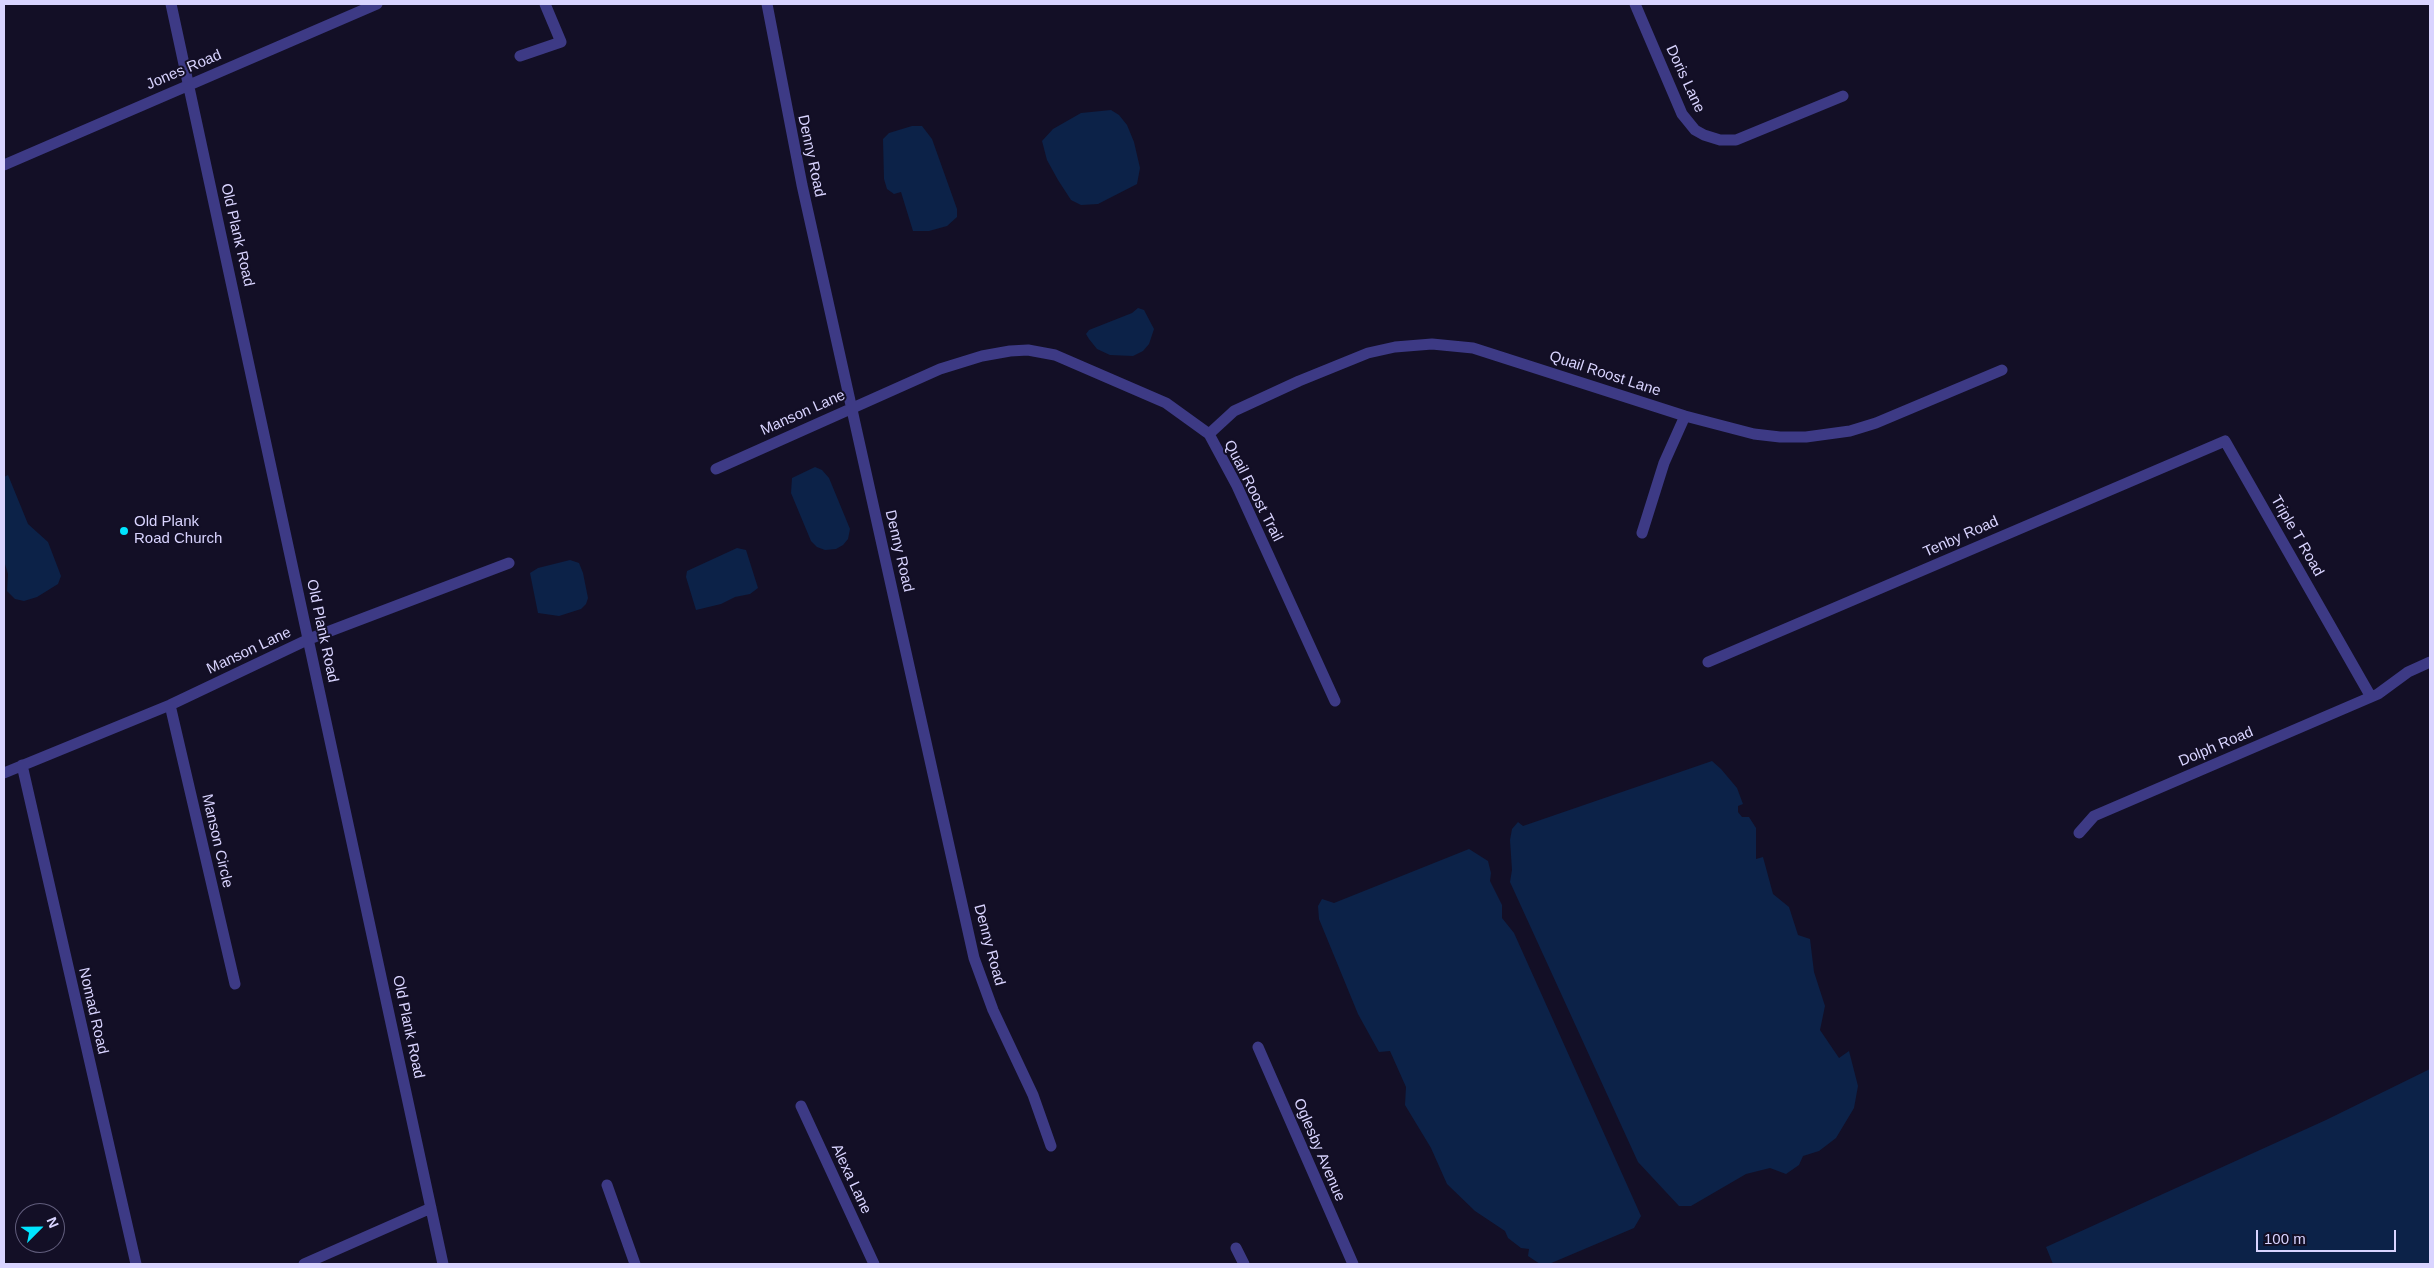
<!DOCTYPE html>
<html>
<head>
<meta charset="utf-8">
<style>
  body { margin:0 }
  #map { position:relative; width:2434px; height:1268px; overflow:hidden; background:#130f26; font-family:Arial,sans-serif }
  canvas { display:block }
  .frame { position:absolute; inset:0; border:5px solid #d9d4ff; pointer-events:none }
  .north { position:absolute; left:15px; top:1203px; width:50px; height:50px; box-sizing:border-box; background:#130f26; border:1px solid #625e7d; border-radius:50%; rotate:67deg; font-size:14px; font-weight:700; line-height:20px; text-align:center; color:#d9d4ff }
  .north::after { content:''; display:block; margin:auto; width:18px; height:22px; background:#00e5ff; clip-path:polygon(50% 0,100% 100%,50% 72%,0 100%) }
  .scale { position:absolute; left:2256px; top:1230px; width:140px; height:22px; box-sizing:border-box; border:2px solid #d9d4ff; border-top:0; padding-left:6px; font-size:15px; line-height:18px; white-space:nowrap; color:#d9d4ff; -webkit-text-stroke:4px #130f26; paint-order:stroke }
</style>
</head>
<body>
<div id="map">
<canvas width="2434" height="1268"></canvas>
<div class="frame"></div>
<div class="north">N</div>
<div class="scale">100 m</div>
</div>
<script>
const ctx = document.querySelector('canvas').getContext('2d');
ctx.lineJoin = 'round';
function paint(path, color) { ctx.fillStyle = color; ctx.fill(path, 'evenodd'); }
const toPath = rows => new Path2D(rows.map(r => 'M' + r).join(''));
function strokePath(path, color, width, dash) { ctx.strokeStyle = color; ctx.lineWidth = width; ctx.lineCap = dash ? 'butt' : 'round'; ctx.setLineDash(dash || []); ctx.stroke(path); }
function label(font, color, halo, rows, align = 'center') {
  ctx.font = font + ' Arial,sans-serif'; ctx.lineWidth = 4; ctx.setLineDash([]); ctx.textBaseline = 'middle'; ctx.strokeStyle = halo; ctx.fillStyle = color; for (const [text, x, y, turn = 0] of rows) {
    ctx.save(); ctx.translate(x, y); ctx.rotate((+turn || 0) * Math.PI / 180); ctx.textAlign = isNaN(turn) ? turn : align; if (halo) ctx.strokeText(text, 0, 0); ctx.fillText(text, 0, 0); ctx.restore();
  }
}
const water = toPath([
  [1111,110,1119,115,1127,125,1134,142,1140,168,1137,184,1098,204,1081,205,1071,200,1058,180,1047,160,1042,141,1053,129,1081,113],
  [912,126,922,126,932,139,957,209,957,217,947,226,929,231,913,231,901,192,894,194,887,189,884,179,883,139,889,133],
  [1138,308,1144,310,1154,329,1149,344,1143,351,1133,356,1110,355,1097,349,1089,339,1086,334,1089,330,1132,313],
  [815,467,822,470,829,478,850,529,848,539,843,545,836,549,825,550,817,547,811,541,791,493,792,478],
  [8,475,28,524,48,542,61,576,58,584,37,597,24,601,15,599,7,591,8,574,4,561,4,477],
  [737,548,746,550,758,588,750,594,735,597,721,604,696,610,686,577,687,571],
  [570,560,579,563,583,573,588,598,586,604,581,609,559,616,538,613,530,573,538,568],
  [1712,761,1721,769,1737,788,1743,804,1738,806,1738,812,1742,817,1749,817,1756,828,1756,859,1763,857,1773,894,1789,907,1798,935,1810,939,1814,972,1825,1006,1820,1030,1839,1058,1849,1051,1858,1086,1854,1108,1836,1138,1819,1151,1803,1156,1799,1165,1786,1174,1770,1168,1746,1174,1691,1206,1679,1206,1638,1162,1510,882,1512,870,1510,840,1512,829,1518,822,1523,826],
  [1469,849,1488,861,1491,873,1490,881,1502,905,1502,918,1514,933,1641,1216,1634,1228,1549,1264,1540,1264,1528,1256,1529,1249,1521,1248,1508,1238,1505,1231,1475,1211,1447,1184,1431,1148,1405,1105,1406,1087,1390,1051,1379,1052,1358,1014,1319,919,1318,906,1322,899,1334,903],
  [2430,1069,2430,1264,2053,1264,2046,1247,2326,1120]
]);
const minor = toPath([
  [171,4,443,1264],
  [767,4,802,185,974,958,993,1010,1033,1095,1051,1146],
  [1635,4,1682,114,1695,130,1704,135,1720,140,1736,140,1843,96],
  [520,56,561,42,545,4],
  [4,165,377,4],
  [1209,434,1234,411,1299,381,1368,353,1395,347,1432,344,1473,348,1685,416,1754,434,1780,437,1806,437,1850,431,1876,423,2002,370],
  [716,469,940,369,982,356,1010,351,1028,350,1055,355,1166,403,1209,434,1237,486,1335,701],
  [1642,533,1664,463,1685,416],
  [1708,662,2225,441,2371,697],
  [170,705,235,984],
  [22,765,136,1264],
  [4,773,170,705,309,639,509,563],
  [2079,833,2094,816,2378,694,2408,672,2430,662],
  [1258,1047,1353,1264],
  [801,1106,874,1264],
  [607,1185,635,1264],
  [1236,1248,1244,1264],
  [304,1264,431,1208]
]);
const markers = [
  [124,531,5,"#00e5ff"]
];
const streetNames = [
  ["Jones Road",184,70,-23],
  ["Doris Lane",1685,79,65],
  ["Denny Road",811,156,78],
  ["Old Plank Road",237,235,77],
  ["Quail Roost Lane",1605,374,18],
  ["Manson Lane",803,413,-24],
  ["Quail Roost Trail",1253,491,63],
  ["Triple T Road",2297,536,60],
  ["Tenby Road",1961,537,-24],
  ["Denny Road",899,551,77],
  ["Old Plank Road",322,631,78],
  ["Manson Lane",249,651,-25],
  ["Dolph Road",2216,747,-23],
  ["Manson Circle",217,841,77],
  ["Denny Road",989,945,75],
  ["Nomad Road",93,1011,77],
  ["Old Plank Road",408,1027,78],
  ["Oglesby Avenue",1319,1150,67],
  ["Alexa Lane",851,1179,65]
];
const poiNames = [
  ["Old Plank",134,522],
  ["Road Church",134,539]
];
paint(water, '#0c2248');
strokePath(minor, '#3d3a85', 11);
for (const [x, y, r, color] of markers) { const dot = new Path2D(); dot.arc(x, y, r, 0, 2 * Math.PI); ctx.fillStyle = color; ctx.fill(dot); strokePath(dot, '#130f26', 2); }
label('15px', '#d9d4ff', '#130f26', streetNames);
label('15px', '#d9d4ff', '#130f26', poiNames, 'left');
</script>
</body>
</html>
